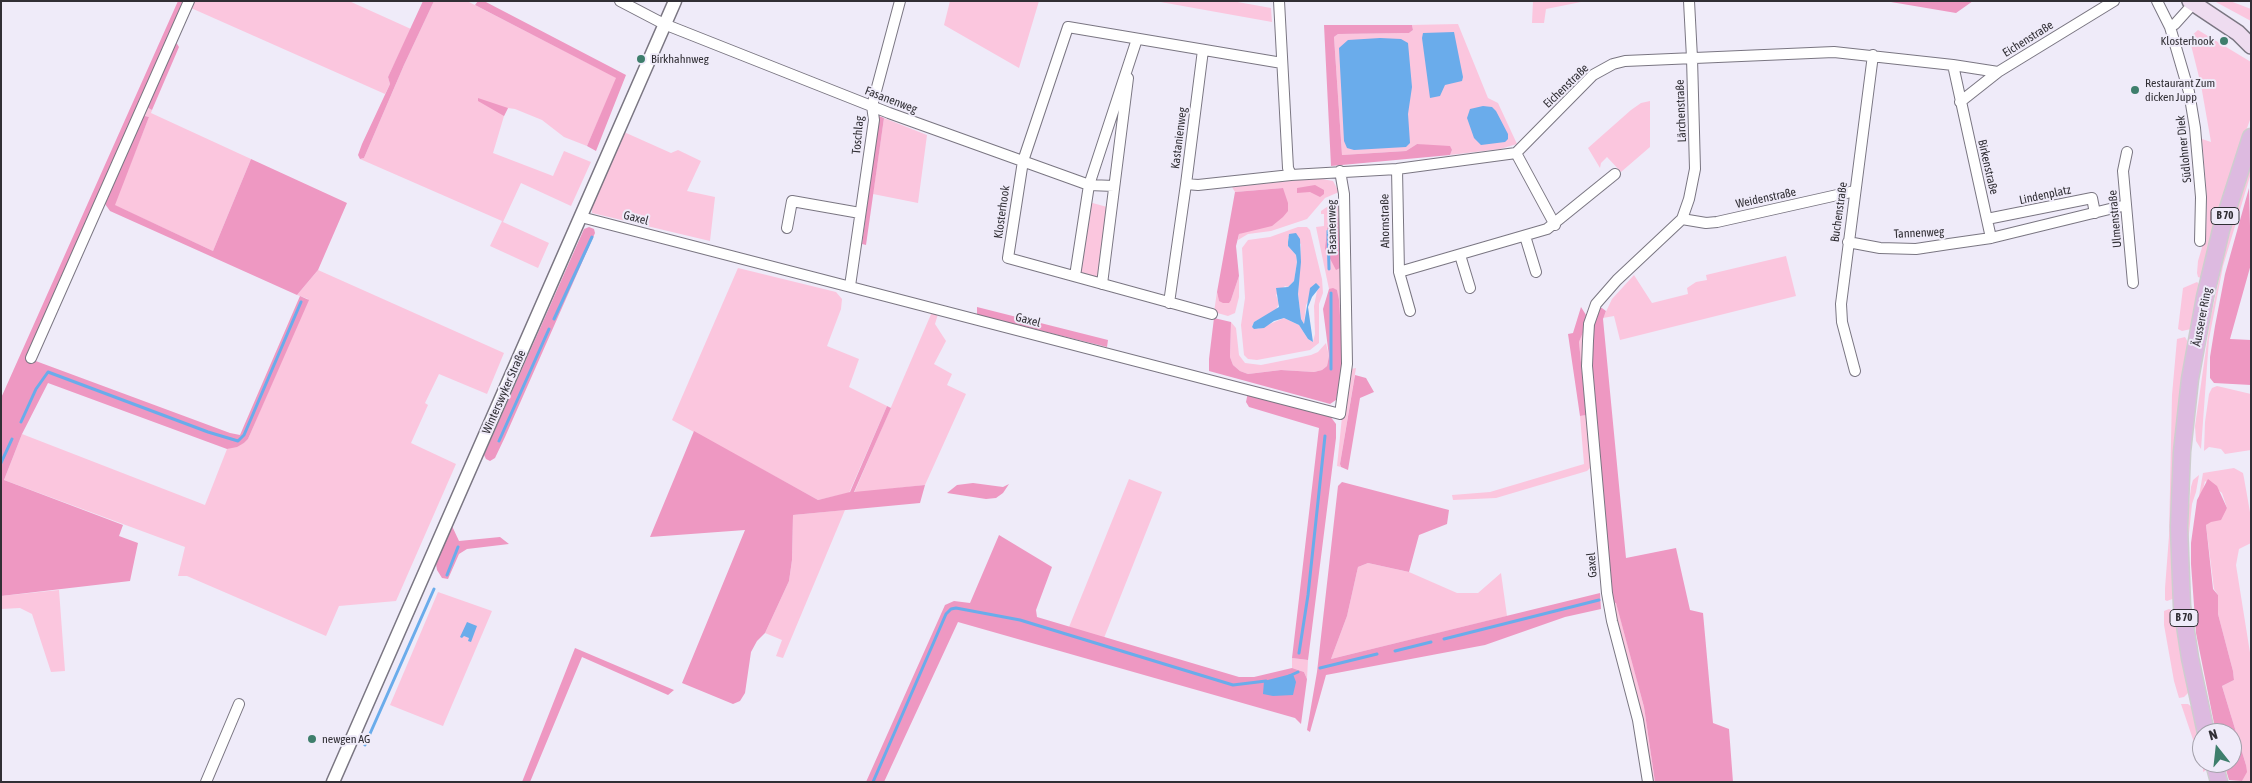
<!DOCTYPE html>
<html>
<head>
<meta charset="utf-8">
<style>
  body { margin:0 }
  #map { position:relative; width:2252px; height:783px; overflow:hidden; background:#efebf9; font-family:"Asap Condensed",sans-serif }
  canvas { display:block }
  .frame { position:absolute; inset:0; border:2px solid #312f35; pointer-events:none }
  .north { position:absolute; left:2192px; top:723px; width:50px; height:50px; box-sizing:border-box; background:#efebf9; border:1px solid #a3a0ab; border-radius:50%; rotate:344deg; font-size:14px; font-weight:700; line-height:20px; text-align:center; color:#312f35 }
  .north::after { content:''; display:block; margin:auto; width:18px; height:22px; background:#3e7e6c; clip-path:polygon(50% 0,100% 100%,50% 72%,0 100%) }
</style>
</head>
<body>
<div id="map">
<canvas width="2252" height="783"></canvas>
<div class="frame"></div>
<div class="north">N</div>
</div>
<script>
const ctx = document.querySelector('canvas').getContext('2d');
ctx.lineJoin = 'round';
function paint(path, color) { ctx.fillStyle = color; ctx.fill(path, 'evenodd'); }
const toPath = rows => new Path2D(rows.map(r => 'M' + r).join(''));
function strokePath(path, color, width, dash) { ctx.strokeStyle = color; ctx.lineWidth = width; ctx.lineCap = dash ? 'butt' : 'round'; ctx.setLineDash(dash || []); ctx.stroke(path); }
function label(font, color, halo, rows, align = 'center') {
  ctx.font = font + ' "Asap Condensed",sans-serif'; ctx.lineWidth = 4; ctx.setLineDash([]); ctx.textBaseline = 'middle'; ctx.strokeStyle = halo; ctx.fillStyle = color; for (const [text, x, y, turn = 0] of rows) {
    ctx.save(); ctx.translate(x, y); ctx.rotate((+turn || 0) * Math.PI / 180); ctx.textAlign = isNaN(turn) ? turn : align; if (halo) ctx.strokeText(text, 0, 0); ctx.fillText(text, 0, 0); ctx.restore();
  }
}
const green = toPath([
  [191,1,349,1,411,29,388,77,390,84,385,94,191,8,176,42,173,43],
  [434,1,467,1,617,78,587,146,564,137,542,120,515,109,508,108,504,116,493,153,553,176,564,151,591,162,571,206,521,183,503,222,549,243,538,268,490,246,502,221,360,159,364,158,404,65],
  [950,1,1039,1,1019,68,944,25],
  [1155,1,1232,1,1271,8,1272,22],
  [1533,1,1586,1,1546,9,1544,23,1532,23],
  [2214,1,2230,1,2251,9,2251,21],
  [1458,24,1488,98,1498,103,1517,144,1500,149,1450,155,1452,150,1417,144,1406,151,1342,155,1334,37,1338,34,1409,33,1413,30,1412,25],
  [2198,30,2251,62,2251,117,2222,198,2201,278,2198,277,2197,273,2198,261,2206,234,2207,199,2202,139,2211,142,2201,85,2191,45,2183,43,2190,41,2189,38],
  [1650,101,1650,147,1621,172,1607,157,1601,163,1600,168,1588,148,1631,110,1641,103],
  [145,106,152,110,151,113,251,159,213,251,114,205,149,117,141,115],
  [884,118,927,135,918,203,873,194],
  [624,132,671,153,678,150,701,161,687,191,715,197,710,241,592,213,592,205],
  [2251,166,2251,173,2223,266,2209,339,2201,449,2196,441,2195,426,2210,321,2227,241],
  [1317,178,1333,181,1339,192,1325,198,1307,219,1271,231,1248,234,1238,240,1239,234,1249,230,1283,188,1235,192,1232,187],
  [1337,200,1340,201,1343,365,1337,290,1329,289,1316,227,1324,226,1324,214,1321,214,1321,211],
  [1089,202,1107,207,1098,277,1080,273],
  [1298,227,1307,227,1310,230,1322,279,1323,293,1319,304,1319,343,1310,350,1257,360,1248,359,1244,355,1241,325,1245,298,1242,248,1248,240,1270,237],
  [1288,237,1301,244,1298,294,1301,319,1304,324,1306,305,1319,285,1320,287,1317,291,1314,306,1315,334,1313,342,1308,339,1299,325,1284,318,1258,329,1252,327,1254,322,1276,310,1279,303,1276,295,1285,286,1288,287,1294,281,1297,262,1296,255,1288,246],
  [1786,256,1796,296,1620,340,1614,316,1603,318,1612,299,1634,275,1652,303,1688,294,1687,288,1696,282,1707,280,1706,275],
  [738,268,836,292,842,299,841,309,827,346,859,359,849,387,887,406,849,493,818,500,672,420],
  [318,270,504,353,487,394,439,374,425,403,428,405,411,443,456,464,396,601,339,606,326,636,187,576,178,576,185,547,4,480,22,434,205,505,227,449,244,443,248,439,308,299,297,295],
  [1239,276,1239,297,1235,313,1228,316,1214,312,1217,292,1219,301,1231,300],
  [2197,282,2199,284,2191,329,2182,331,2178,329,2183,288],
  [932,312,938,314,935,324,946,341,934,364,952,374,947,385,966,394,925,485,854,493],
  [1586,315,1589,317,1592,466,1587,471,1496,498,1453,500,1452,495,1490,492,1584,464,1580,416,1585,415,1579,342,1584,329],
  [1231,322,1236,328,1239,355,1245,363,1261,365,1311,355,1318,352,1326,343,1329,356,1327,366,1322,370,1314,372,1281,370,1248,374,1240,371,1233,365,1230,357],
  [2185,337,2189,344,2175,598,2167,601,2165,600,2165,588,2169,536,2172,395,2177,339],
  [1356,368,1340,464,1341,467,1337,466,1342,417,1350,369],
  [2217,386,2251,394,2251,450,2225,454,2221,449,2209,447,2204,451,2205,422,2209,394,2212,388],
  [2234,468,2243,473,2244,478,2251,518,2251,543,2239,549,2236,565,2251,659,2251,782,2229,780,2242,781,2246,765,2222,686,2234,680,2233,671,2218,614,2218,595,2214,589,2206,525,2227,508,2222,493,2205,481,2202,494,2199,496,2203,473],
  [2199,475,2196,492,2192,504,2188,543,2186,533,2191,487,2193,480],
  [1129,479,1162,492,1104,638,1069,627],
  [845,510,783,658,776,656,782,640,765,633,789,581,792,560,793,515],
  [1368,563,1409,572,1457,593,1478,593,1501,573,1507,616,1331,659,1347,616,1358,567],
  [59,590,65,671,51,672,32,614,20,608,1,609,1,596],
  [438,592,492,611,443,726,390,705],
  [1612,602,1616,602,1644,707,1655,782,1651,782],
  [2169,609,2177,612,2189,692,2184,697,2179,698,2174,681,2164,625,2164,611],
  [1292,658,1308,660,1307,679,1304,672,1292,668],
  [2181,704,2188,704,2193,708,2202,746,2202,763,2207,763,2208,769,2203,772,2203,769]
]);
const forest = toPath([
  [178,1,187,1,33,360,230,433,240,435,300,296,309,300,248,439,244,443,237,447,227,449,48,383,22,434,4,480,123,525,119,536,138,543,130,581,1,596,1,398],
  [423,1,434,1,404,65,364,158,360,159,358,155,362,144,390,84,388,77],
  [478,1,484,1,626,75,596,151,587,146,616,78,475,5],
  [1885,1,1973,1,1956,13],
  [1324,25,1412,25,1413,30,1409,33,1338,34,1334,37,1342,155,1406,151,1417,144,1450,146,1452,150,1450,155,1331,166],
  [176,42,179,47,152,110,145,106,173,43],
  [478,98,508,108,504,116,478,101],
  [141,115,149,117,115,205,213,251,251,159,347,203,318,270,297,295,110,211,103,201],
  [879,116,884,118,866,245,862,244],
  [1315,185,1324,190,1324,194,1320,197,1310,192,1297,193,1297,188],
  [1283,188,1288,203,1288,211,1283,217,1272,226,1239,234,1236,246,1239,276,1231,300,1229,303,1223,303,1219,301,1217,292,1235,192],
  [2249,188,2251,264,2230,339,2251,340,2251,385,2214,383,2210,378,2210,357,2215,326,2225,274],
  [1335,214,1340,220,1340,268,1336,270,1325,249,1329,215],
  [589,227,594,229,595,233,505,437,495,458,490,461,486,459,484,455,584,229],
  [1333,288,1337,290,1339,300,1343,365,1336,400,1330,404,1323,402,1209,371,1209,359,1214,318,1231,322,1230,357,1233,365,1240,371,1248,374,1281,370,1314,372,1322,370,1327,366,1329,356,1323,309,1329,289],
  [1599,306,1606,311,1603,319,1626,558,1676,548,1690,610,1703,613,1713,723,1729,729,1733,782,1655,782,1644,707,1616,603,1612,602,1591,371,1590,341],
  [977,307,1108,340,1107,347,977,315],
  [1581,307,1586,315,1584,330,1579,342,1586,415,1580,416,1568,334,1573,333],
  [1355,375,1366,378,1374,392,1360,398,1348,470,1341,467,1340,464],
  [1248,392,1330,416,1336,424,1336,438,1308,660,1292,658,1319,428,1249,407,1246,402],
  [887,406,891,408,854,492,925,485,920,503,793,515,792,560,789,581,765,633,757,641,751,652,745,693,740,701,733,704,682,683,745,530,650,537,694,431,818,500,850,492],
  [2208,479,2217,486,2227,508,2221,520,2211,522,2206,525,2213,589,2218,595,2218,614,2233,671,2234,680,2222,686,2246,765,2247,772,2242,781,2229,780,2224,763,2232,763,2232,733,2216,733,2196,633,2191,564,2191,543,2197,500],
  [1342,482,1449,510,1447,524,1419,535,1409,572,1368,563,1358,567,1347,616,1331,659,1600,593,1601,609,1565,617,1485,645,1326,675,1310,732,1307,730,1317,672,1338,486],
  [973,483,1003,487,1009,484,1003,493,996,498,986,499,947,493,957,485],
  [452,526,459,541,500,537,509,544,467,549,459,554,448,579,442,578,437,570,436,564],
  [999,535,1052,567,1036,610,1037,617,1239,677,1254,677,1292,668,1304,672,1307,679,1301,724,1295,718,958,622,884,782,866,782,945,605,954,601,970,603],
  [575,648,674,690,668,695,582,657,530,782,522,782]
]);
const water = toPath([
  [1454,32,1463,77,1462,81,1445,85,1440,96,1430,98,1422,38,1423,33],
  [1380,38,1401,39,1408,43,1412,87,1408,114,1410,143,1406,147,1354,150,1347,148,1344,141,1339,48,1348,40],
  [1483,106,1492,107,1496,111,1508,134,1508,139,1505,142,1481,145,1474,138,1467,118,1470,109],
  [1296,233,1300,239,1301,262,1298,294,1301,319,1304,324,1310,288,1316,283,1320,287,1312,297,1308,307,1313,342,1308,339,1299,325,1284,318,1274,321,1264,328,1254,329,1252,327,1254,322,1279,307,1276,288,1288,287,1294,281,1297,262,1296,255,1288,246,1288,242,1289,234],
  [467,622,477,626,471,642,468,641,469,638,464,636,462,638,460,637],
  [1291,674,1293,674,1296,682,1293,695,1273,696,1263,694,1264,681]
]);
const stream = toPath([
  [1328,231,1329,269],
  [554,319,592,237],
  [1331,369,1331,293],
  [21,422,36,389,48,372,208,432,238,441,244,435,301,302],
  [499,441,549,329],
  [1,463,12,439],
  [447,575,458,547],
  [1444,639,1599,600],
  [1395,651,1431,642],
  [1299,653,1308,595,1325,436],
  [1320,668,1377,654],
  [1289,676,1298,672],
  [365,745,434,589],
  [873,782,946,614,951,609,956,608,1020,620,1233,685,1266,681]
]);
const minor = toPath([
  [620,1,664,24,889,113,1078,181,1089,185,1114,186],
  [1279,1,1288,168,1291,175,1397,169,1516,153,1593,75,1613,64,1625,61,1834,52,1953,65,1998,72,2114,1],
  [2157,1,2170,27],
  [2193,4,2175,24,2170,27,2189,92,2195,128,2201,197,2200,241],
  [1203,50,1186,184,1198,185,1291,175],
  [1953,65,1991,238],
  [1960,102,1998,72],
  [2127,152,2123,171,2133,283],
  [1516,153,1555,225],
  [1397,169,1399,272,1410,311],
  [581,217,1340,414,1347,364,1344,194,1340,171],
  [1682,219,1706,223,1717,222,1855,191],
  [1987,219,2092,198,2095,213],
  [787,228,792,201,860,213],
  [1525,236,1536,272],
  [1848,242,1880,248,1916,249,1949,244,1991,238,2126,205],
  [1460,255,1470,288],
  [1399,272,1547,229,1615,174],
  [1075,276,1089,185,1137,39],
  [1102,284,1128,78],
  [850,286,874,120,872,106,900,1],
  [1169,303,1186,184],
  [1212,314,1008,258,1023,161,1068,27,1282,63],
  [31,358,189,1],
  [1855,371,1842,322,1841,304,1873,55],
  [206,782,239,704],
  [1648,782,1638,720,1612,621,1607,593,1587,366,1588,341,1589,324,1596,304,1617,280,1682,219,1689,199,1695,169,1692,58,1689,1]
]);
const tertiary = toPath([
  [333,782,675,1]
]);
const secondary = toPath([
  [2190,1,2238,33,2251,46]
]);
const primary = toPath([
  [2206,733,2190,658,2182,606,2179,527,2182,452,2190,379,2205,297,2221,230,2251,137],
  [2214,763,2219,782]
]);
const markers = [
  [2224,41,5,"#3e7e6c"],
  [641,59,5,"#3e7e6c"],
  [2135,90,5,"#3e7e6c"],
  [312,739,5,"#3e7e6c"]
];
const shields = [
  [2225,216,28],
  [2184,618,28]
];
const shieldNames = [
  ["B 70",2225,216],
  ["B 70",2184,618]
];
const streetNames = [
  ["Eichenstraße",2028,39,-32],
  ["Eichenstraße",1566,86,-44],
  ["Fasanenweg",891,100,21],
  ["Lärchenstraße",1681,111,-92],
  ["Toschlag",858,135,-85],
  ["Kastanienweg",1179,138,-83],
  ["Südlohner Diek",2184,149,-96],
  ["Birkenstraße",1988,167,77],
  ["Lindenplatz",2045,195,-12],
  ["Weidenstraße",1766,198,-12],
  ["Klosterhook",1002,212,-82],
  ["Buchenstraße",1839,212,-82],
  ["Gaxel",636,218,15],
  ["Ulmenstraße",2115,219,-95],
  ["Ahornstraße",1385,221,-91],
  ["Fasanenweg",1332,227,-91],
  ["Tannenweg",1919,233,-3],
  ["Äusserer Ring",2202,317,-79],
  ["Gaxel",1028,320,15],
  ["Winterswyker Straße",504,392,-66],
  ["Gaxel",1592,565,-95]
];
const poiNames = [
  ["Klosterhook",2214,41,"right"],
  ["Birkhahnweg",651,59],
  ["Restaurant Zum",2145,83],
  ["dicken Jupp",2145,97],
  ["newgen AG",322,739]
];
paint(green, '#fbc6de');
paint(forest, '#ee98c2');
paint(water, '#6aaceb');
strokePath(stream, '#6aaceb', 3);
strokePath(minor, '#7a7682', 12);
strokePath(tertiary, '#7a7682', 15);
strokePath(secondary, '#7a7682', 18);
strokePath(primary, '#cecdcf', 19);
strokePath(minor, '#fff', 10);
strokePath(tertiary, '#fff', 12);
strokePath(secondary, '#eedcf0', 15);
strokePath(primary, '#ddbae0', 16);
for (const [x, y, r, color] of markers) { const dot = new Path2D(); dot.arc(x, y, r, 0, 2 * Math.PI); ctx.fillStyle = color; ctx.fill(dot); strokePath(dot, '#efebf9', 2); }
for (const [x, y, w] of shields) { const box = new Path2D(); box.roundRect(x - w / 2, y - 8.5, w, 17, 4); ctx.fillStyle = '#efebf9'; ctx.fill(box); strokePath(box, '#312f35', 1); }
label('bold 11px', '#312f35', null, shieldNames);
label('12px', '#312f35', '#efebf9', streetNames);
label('12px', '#312f35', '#efebf9', poiNames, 'left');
</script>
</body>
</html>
